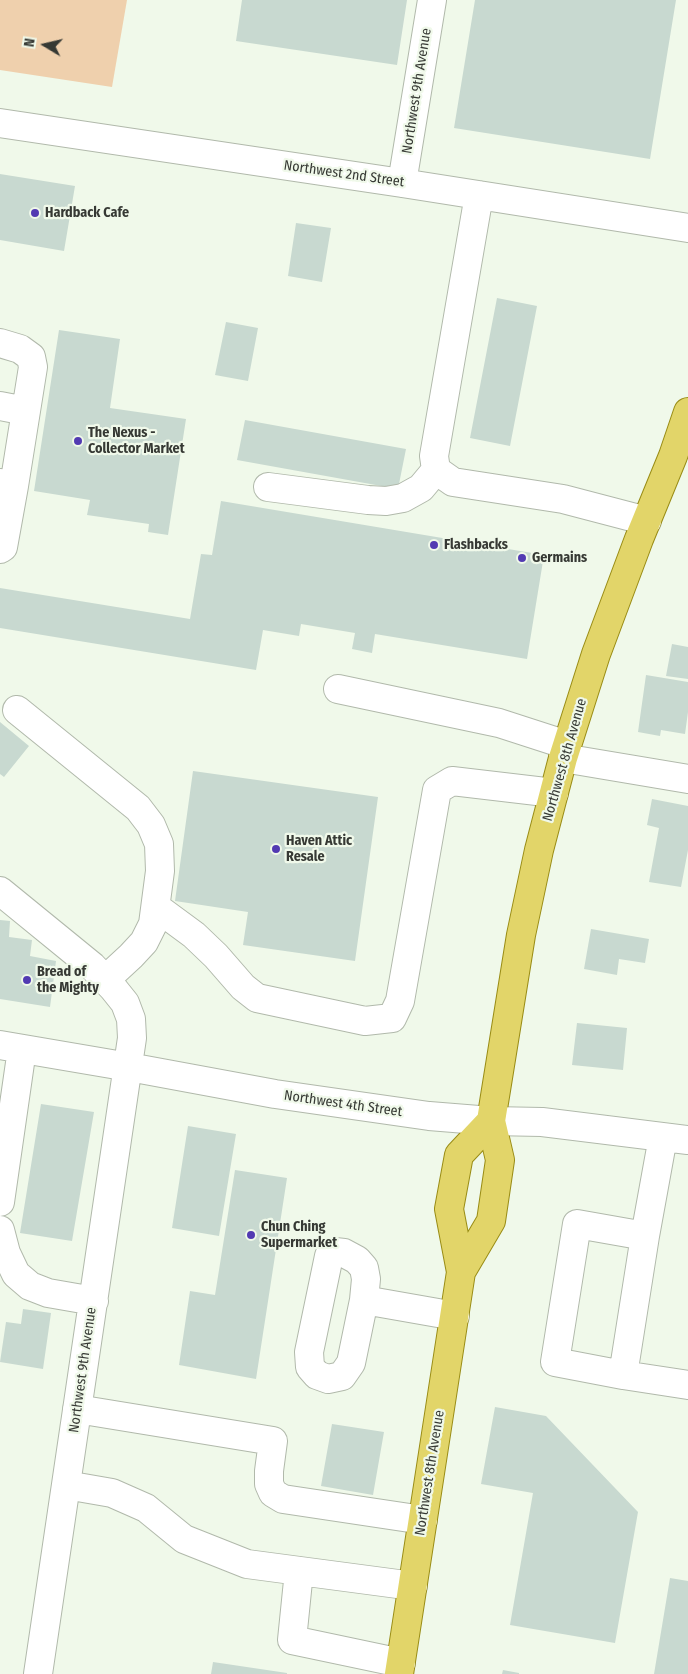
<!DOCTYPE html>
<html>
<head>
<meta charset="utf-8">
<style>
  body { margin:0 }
  #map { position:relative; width:688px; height:1674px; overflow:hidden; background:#f0f9ea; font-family:"Fira Sans Condensed",sans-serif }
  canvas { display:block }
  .north { position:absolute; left:20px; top:20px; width:50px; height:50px; -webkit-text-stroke:4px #f0f9ea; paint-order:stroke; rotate:279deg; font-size:14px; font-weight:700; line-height:20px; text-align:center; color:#363934 }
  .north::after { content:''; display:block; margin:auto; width:18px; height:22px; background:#363934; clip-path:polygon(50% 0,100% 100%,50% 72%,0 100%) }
</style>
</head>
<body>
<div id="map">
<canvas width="688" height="1674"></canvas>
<div class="north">N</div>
</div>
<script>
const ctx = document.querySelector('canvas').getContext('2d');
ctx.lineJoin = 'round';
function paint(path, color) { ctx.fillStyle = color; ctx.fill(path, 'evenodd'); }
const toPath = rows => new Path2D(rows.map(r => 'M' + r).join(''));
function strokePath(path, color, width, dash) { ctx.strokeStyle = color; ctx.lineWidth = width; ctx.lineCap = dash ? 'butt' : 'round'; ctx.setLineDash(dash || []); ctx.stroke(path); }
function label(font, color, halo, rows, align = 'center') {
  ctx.font = font + ' "Fira Sans Condensed",sans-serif'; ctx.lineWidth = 4.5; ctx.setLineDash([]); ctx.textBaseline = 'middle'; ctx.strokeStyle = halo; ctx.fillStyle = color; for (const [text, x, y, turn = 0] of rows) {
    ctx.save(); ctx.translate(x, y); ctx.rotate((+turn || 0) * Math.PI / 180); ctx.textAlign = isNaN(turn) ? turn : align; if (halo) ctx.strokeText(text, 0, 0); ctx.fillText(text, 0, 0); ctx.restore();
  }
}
const green = toPath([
  [0,0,127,0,112,87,0,70]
]);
const building = toPath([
  [242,0,407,0,397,65,236,41],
  [475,0,676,0,650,159,454,128],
  [0,174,75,186,64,251,0,240],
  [296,223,331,228,322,282,288,276],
  [497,298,537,306,510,446,470,438],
  [226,322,258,328,248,381,215,375],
  [59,330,120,339,110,408,186,419,168,535,148,532,149,524,87,515,90,500,34,491],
  [245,420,406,449,398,489,237,460],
  [221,501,544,555,527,659,375,634,372,653,352,649,355,633,301,624,299,636,263,630,256,670,0,628,0,588,190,619,201,554,212,555],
  [672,644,688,647,688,679,666,676],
  [646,675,688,682,688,712,685,734,661,730,660,736,638,732],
  [0,722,29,746,4,777,0,774],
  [193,771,378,797,355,961,243,945,248,912,175,901],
  [652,799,688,806,688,850,681,887,649,882,659,828,647,825],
  [0,920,10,921,9,937,32,940,30,956,56,961,50,1007,0,999],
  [591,929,649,939,645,963,619,959,617,975,584,969],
  [577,1023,627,1028,623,1070,572,1065],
  [41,1104,94,1112,72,1241,20,1233],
  [188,1126,236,1134,219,1236,172,1228],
  [235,1170,287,1178,256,1379,179,1365,190,1291,215,1295],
  [23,1309,51,1313,43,1369,0,1362,6,1322,21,1324],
  [495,1407,546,1416,638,1512,615,1643,510,1625,533,1493,481,1484],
  [332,1424,384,1432,373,1495,321,1486],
  [670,1578,688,1581,688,1674,654,1674],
  [213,1662,287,1673,287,1674,211,1674],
  [503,1670,519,1673,519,1674,502,1674]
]);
const minor = toPath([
  [0,123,402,183,688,228],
  [402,183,432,0],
  [479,195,434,456,436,470,453,482,563,499,647,521],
  [0,343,20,349,31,357,33,367,14,486,0,483],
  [0,406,26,411],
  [268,487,368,500,386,501,403,498,421,488,436,470],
  [0,549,3,547,14,486],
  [338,689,499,723,567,745],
  [17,710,138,808,151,825,159,844,160,871,153,924,144,942,131,956,105,980],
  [563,758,688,779],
  [0,891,92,966,113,988,125,1003,131,1019,132,1038,38,1674],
  [156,907,194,935,216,956,243,987,257,998,365,1021,392,1018,400,1001,437,790,452,781,554,793],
  [0,1045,129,1067,275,1094,429,1116,491,1121,542,1122,688,1140],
  [663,1137,645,1236,623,1375,688,1385],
  [0,1202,22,1049],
  [0,1230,6,1253,16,1274,30,1286,48,1293,94,1301],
  [364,1300,366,1279,364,1268,357,1260,344,1253,335,1252,329,1256,309,1352,310,1367,317,1375,328,1379,342,1376,351,1363,364,1300,455,1316],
  [623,1375,555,1362,577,1224,645,1236],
  [77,1409,273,1441,269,1471,269,1484,273,1493,283,1499,423,1520],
  [66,1485,112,1493,146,1508,184,1539,247,1564,413,1586],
  [299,1571,292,1640,401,1663]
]);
const major = toPath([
  [461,1272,491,1221,500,1160,491,1121,521,935,539,850,563,758,596,654,639,539,673,456,688,412],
  [399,1674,461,1272,449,1209,459,1155,491,1121]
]);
const markers = [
  [35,213,5,"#523ab2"],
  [78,441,5,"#523ab2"],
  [434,545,5,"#523ab2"],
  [522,558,5,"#523ab2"],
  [276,849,5,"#523ab2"],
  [27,980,5,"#523ab2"],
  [251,1235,5,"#523ab2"]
];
const streetNames = [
  ["Northwest 9th Avenue",417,91,-81],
  ["Northwest 2nd Street",344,174,8],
  ["Northwest 8th Avenue",565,760,-74],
  ["Northwest 4th Street",343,1104,8],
  ["Northwest 9th Avenue",83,1370,-82],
  ["Northwest 8th Avenue",430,1473,-81]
];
const poiNames = [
  ["Hardback Cafe",45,213],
  ["The Nexus -",88,433],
  ["Collector Market",88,449],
  ["Flashbacks",444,545],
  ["Germains",532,558],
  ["Haven Attic",286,841],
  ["Resale",286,857],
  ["Bread of",37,972],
  ["the Mighty",37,988],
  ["Chun Ching",261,1227],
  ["Supermarket",261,1243]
];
paint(green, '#efd0ad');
paint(building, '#c8d9d0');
strokePath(minor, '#b1b9ab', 30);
strokePath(major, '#998c15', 30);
strokePath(minor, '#fff', 28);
strokePath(major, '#e2d569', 28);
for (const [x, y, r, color] of markers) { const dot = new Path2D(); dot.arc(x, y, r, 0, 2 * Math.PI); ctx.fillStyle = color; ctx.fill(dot); strokePath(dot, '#f0f9ea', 2); }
label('14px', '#363934', '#f0f9ea', streetNames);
label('bold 14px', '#363934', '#f0f9ea', poiNames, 'left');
</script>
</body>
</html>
